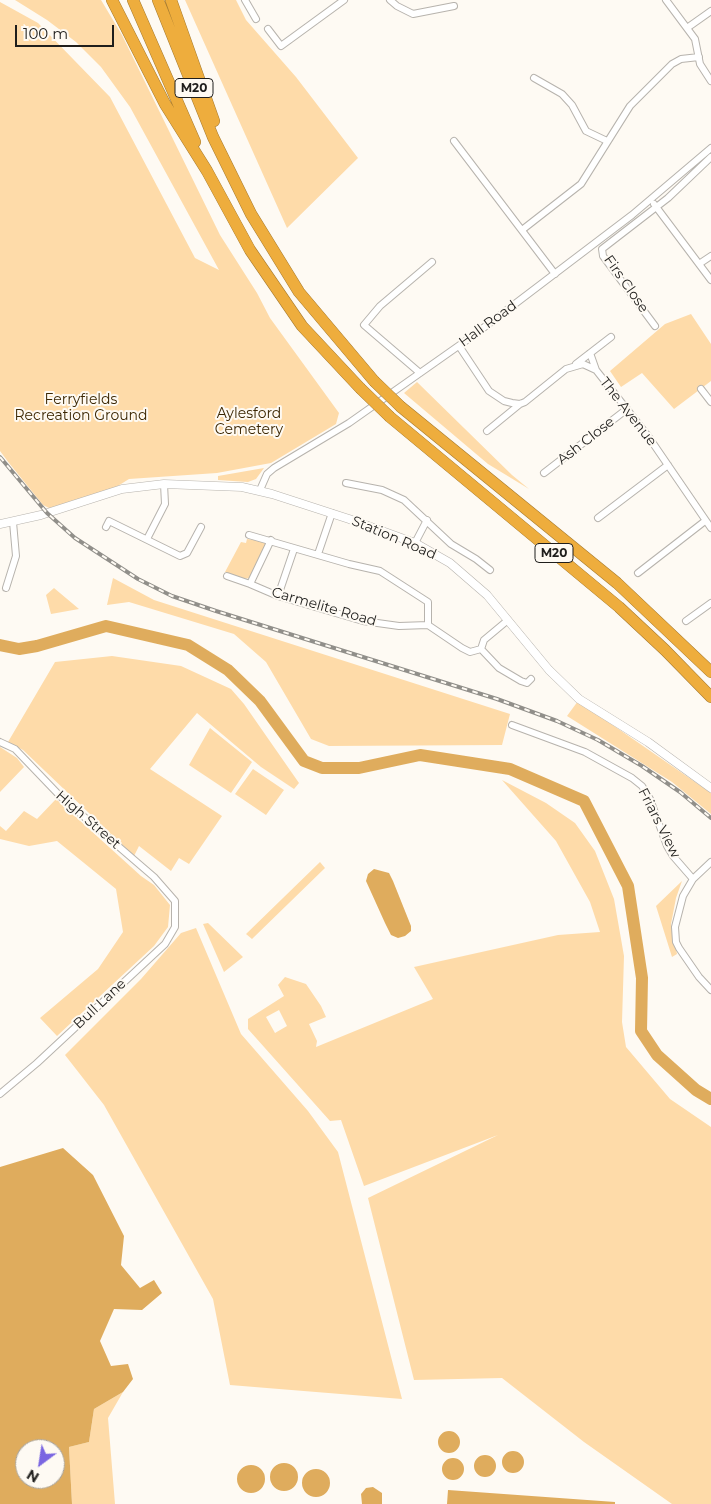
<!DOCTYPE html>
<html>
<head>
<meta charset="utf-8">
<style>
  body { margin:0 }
  #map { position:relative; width:711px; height:1504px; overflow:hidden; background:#fefaf3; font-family:Montserrat,sans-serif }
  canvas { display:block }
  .north { position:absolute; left:15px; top:1439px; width:50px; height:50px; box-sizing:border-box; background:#fefaf3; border:1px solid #a5a29d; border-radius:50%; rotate:211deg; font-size:14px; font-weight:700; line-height:20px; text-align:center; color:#1f1e1c }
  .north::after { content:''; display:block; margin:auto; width:18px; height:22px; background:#7a66e1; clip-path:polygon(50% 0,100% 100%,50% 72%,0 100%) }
  .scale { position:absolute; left:15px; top:25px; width:99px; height:22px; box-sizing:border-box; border:2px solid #1f1e1c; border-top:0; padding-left:6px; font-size:15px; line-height:18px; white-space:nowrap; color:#1f1e1c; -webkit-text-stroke:4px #fefaf3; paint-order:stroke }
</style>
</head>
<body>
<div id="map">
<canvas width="711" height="1504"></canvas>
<div class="north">N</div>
<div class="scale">100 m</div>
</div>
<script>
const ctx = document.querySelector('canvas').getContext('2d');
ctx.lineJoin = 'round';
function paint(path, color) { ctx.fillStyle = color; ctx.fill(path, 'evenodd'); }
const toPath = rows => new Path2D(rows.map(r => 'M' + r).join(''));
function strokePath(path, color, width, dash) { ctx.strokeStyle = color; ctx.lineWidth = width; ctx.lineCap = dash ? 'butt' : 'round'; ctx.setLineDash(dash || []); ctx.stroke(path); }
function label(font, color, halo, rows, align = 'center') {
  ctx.font = font + ' Montserrat,sans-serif'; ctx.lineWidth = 4; ctx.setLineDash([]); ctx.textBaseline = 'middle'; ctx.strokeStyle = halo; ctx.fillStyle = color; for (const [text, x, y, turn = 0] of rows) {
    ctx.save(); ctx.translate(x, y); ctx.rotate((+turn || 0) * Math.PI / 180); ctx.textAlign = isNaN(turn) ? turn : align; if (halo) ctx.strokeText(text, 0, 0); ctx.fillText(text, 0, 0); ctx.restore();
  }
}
const green = toPath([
  [15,0,101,0,122,35,220,235,257,293,270,318,339,413,336,424,271,463,217,473,129,479,113,489,51,509,43,505,9,463,0,451,0,2,38,23,110,97,195,258,219,270,130,107,101,67,76,42,47,20],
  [185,0,236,0,246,20,296,77,358,158,287,228],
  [691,314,711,344,711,381,674,409,642,373,621,387,610,371,665,324],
  [417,382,512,475,529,489,488,464,404,393],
  [264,468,256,479,248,482,218,480,218,476],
  [247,539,263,541,266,543,250,578,243,579,225,572,241,542,246,543],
  [113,578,154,600,510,714,502,745,329,746,311,739,266,662,234,634,129,602,107,605],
  [54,588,79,609,51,614,46,595],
  [112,656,181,666,231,689,244,704,299,783,294,789,261,767,197,713,150,769,222,816,189,864,179,858,171,871,139,846,134,856,23,750,8,742,55,662],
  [578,701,711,793,711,814,672,782,567,716],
  [210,728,252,762,231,793,189,765],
  [0,747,17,758,24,767,0,792],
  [253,769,284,790,266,815,235,794],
  [502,780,546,803,575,823,595,851,614,899,624,956,622,1022,626,1047,670,1099,711,1127,711,1504,672,1504,584,1442,502,1378,414,1380,368,1198,498,1135,364,1186,341,1120,330,1121,248,1029,248,1019,284,996,278,985,285,977,306,984,321,1006,326,1017,309,1024,317,1041,316,1047,433,999,414,967,558,935,600,932,590,902,556,841],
  [279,1010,287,1026,275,1033,266,1017],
  [56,799,141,876,154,885,170,905,168,927,154,946,57,1036,40,1018,98,969,123,932,116,889,57,841,29,846,0,839,0,826,6,831,24,811,37,819],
  [320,862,325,868,252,939,246,934],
  [682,881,676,898,671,924,677,954,672,957,656,906],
  [208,923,243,957,224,972,203,924],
  [196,928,241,1034,308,1111,338,1152,402,1399,230,1385,213,1299,104,1105,65,1055,141,979,181,933],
  [123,1392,108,1418,115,1504,72,1504,69,1447,89,1442,94,1409]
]);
const water = toPath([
  [374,869,389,873,393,881,411,926,411,931,405,936,398,938,391,935,385,923,366,881,368,874],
  [63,1148,93,1175,124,1236,121,1265,140,1288,154,1280,162,1293,142,1310,114,1309,100,1341,111,1366,128,1364,133,1379,123,1392,94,1409,89,1442,69,1447,72,1504,0,1504,0,1167],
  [25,1449,55,1449,55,1479,25,1479],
  '438 1442a11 11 0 1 1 22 0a11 11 0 1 1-22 0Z',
  '502 1462a11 11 0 1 1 22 0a11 11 0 1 1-22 0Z',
  '474 1466a11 11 0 1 1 22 0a11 11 0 1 1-22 0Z',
  '442 1469a11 11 0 1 1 22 0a11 11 0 1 1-22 0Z',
  '270 1477a14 14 0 1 1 28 0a14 14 0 1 1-28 0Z',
  '237 1479a14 14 0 1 1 28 0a14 14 0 1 1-28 0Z',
  '302 1483a14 14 0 1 1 28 0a14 14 0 1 1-28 0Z',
  [373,1487,382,1493,382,1504,362,1504,361,1494,366,1488],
  [448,1490,615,1502,615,1504,447,1504]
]);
const river = toPath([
  [0,645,19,649,37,646,106,626,188,645,228,670,260,701,304,761,322,768,359,768,420,755,510,769,584,801,628,886,642,978,641,1031,657,1055,696,1090,711,1099]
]);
const minor = toPath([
  [245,0,256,19],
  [390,0,397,6,413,14,454,6],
  [666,0,695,39,700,64,711,81],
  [687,28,711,11],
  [268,29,281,46,344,0],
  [534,78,562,94,572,105,586,131,607,141],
  [454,141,555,274],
  [654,204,711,280],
  [522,230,581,184,630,106,672,64,681,59,699,57],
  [699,264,711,256],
  [655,326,603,256,602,249,668,198,711,157],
  [459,346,489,391,504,401,512,403,520,404,525,402,566,369,583,364,596,370,648,436,711,528],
  [590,353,596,370],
  [576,364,611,337],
  [420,373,364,325,380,306,432,262],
  [701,389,711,402],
  [487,431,520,404],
  [544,473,627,409],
  [346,483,382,490,404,500,451,544,476,559,490,570],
  [260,490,267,474,274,468,349,423,474,335,632,215,711,148],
  [598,518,668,465],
  [106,527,109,521,180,556,187,553,201,527],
  [249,535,349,564,380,571,428,602,428,625],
  [147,539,165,504,164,484],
  [271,540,250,584,278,596,363,621,399,626,428,625,462,648,470,652,481,649,484,640,508,620],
  [415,543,427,520],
  [318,554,332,513],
  [638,573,705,521],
  [227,576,250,584],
  [6,588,16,556,13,522],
  [278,596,294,549],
  [686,621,711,603],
  [481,649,499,668,521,681,527,683,531,679],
  [512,725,585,752,632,778,642,786,650,799,667,846,673,856,693,879],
  [0,742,15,749,61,797,154,877,175,901,175,927,165,944,37,1063,0,1094],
  [711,862,693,879,683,896,675,927,676,942,679,948,699,977,711,990]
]);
const tertiary = toPath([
  [0,524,41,515,122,489,164,484,242,487,272,494,349,519,415,543,450,563,487,595,549,670,579,699,648,742,711,788]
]);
const motorway = toPath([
  [112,0,165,104,207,171,250,250,302,326,360,388],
  [133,0,195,142],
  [158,0,213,137,251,214,299,292,374,381],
  [171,0,214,121],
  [401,407,617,583,711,672],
  [390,417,619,607,665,650,711,697]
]);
const rail = toPath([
  [0,457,47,513,75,538,138,579,172,596,216,611,497,699,557,721,598,740,642,766,680,792,711,818]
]);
const motorwayBridge = toPath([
  [374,381,401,407],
  [360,388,390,417]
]);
const shields = [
  [194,88,38],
  [554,553,38]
];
const shieldNames = [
  ["M20",194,88],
  ["M20",554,553]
];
const streetNames = [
  ["Firs Close",626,284,55],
  ["Hall Road",488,324,-36],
  ["The Avenue",628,412,52],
  ["Ash Close",586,441,-38],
  ["Station Road",394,538,23],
  ["Carmelite Road",324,607,16],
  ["High Street",88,820,41],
  ["Friars View",659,823,63],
  ["Bull Lane",100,1004,-43]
];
const parkNames = [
  ["Ferryfields",81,400],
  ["Recreation Ground",81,416],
  ["Aylesford",249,414],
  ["Cemetery",249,430]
];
paint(green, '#fedba9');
paint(water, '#dfac5d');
strokePath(river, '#dfac5d', 12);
strokePath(minor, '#b7b3ad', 8);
strokePath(tertiary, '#b7b3ad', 9);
strokePath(motorway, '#a67b31', 12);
strokePath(minor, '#fff', 6);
strokePath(tertiary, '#fff', 8);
strokePath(motorway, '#eead3d', 11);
strokePath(rail, '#918f8a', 4);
strokePath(rail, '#fefaf3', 2, [5.5]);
strokePath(motorwayBridge, '#a67b31', 12, []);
strokePath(motorwayBridge, '#eead3d', 11);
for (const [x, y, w] of shields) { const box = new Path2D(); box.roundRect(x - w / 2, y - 9.5, w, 19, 4); ctx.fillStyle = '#fefaf3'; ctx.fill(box); strokePath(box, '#1f1e1c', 1); }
label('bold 12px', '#1f1e1c', null, shieldNames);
label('14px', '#1f1e1c', '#fefaf3', streetNames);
label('14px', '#3c2703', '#fefaf3', parkNames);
</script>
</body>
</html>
